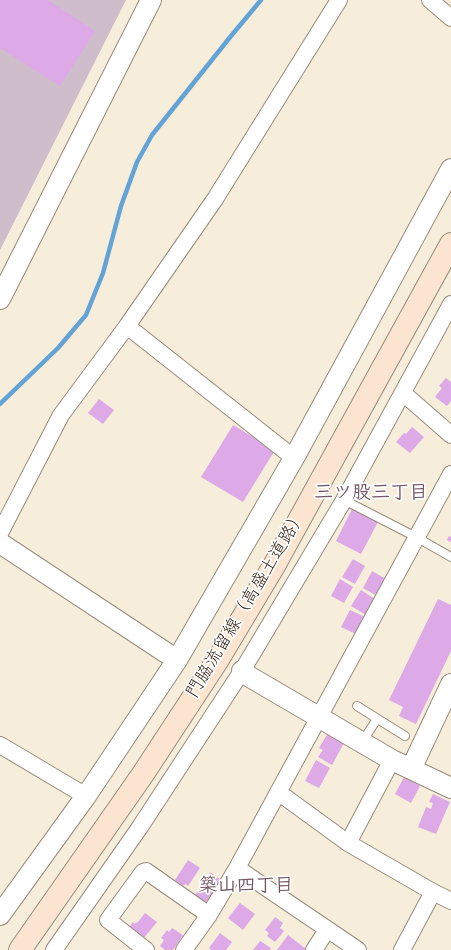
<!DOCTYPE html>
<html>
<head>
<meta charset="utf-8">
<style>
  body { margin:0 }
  canvas { display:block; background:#f6eddb }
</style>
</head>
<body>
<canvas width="451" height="950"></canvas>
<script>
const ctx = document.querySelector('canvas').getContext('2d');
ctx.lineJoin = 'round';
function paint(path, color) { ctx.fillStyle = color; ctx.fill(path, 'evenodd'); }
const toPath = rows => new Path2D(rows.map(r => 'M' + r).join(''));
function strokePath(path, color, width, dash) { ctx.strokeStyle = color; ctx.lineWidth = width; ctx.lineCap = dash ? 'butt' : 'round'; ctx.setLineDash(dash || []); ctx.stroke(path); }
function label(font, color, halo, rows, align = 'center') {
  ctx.font = font + ' "Indie Flower","Klee One",sans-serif'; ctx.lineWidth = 3.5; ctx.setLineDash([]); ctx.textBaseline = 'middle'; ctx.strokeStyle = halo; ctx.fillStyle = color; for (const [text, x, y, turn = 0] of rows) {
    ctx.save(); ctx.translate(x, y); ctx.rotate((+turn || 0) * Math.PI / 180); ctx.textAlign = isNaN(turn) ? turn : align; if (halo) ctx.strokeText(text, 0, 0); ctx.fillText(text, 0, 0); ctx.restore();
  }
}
const industrial = toPath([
  [0,0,126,0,0,250]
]);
const stream = toPath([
  [0,404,58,348,86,315,103,273,121,206,137,162,152,135,231,36,261,0]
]);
const building = toPath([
  [0,0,48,0,95,31,60,86,0,48],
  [446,378,451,382,451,401,447,406,435,397,442,388,439,386],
  [99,399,114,410,103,424,88,413],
  [233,425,275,450,243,502,201,477],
  [412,427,424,437,410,453,396,442,404,433,406,434],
  [353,507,379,520,361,554,336,541],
  [449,536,451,537,451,542,447,540],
  [353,559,365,566,355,584,342,577],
  [372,571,386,579,377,596,363,588],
  [340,579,353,587,344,603,331,596],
  [361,590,375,599,366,615,351,606],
  [438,599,451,605,451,651,416,724,399,716,403,707,389,700],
  [350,610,365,617,356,634,341,627],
  [328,733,344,743,332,765,318,757,323,750,319,748],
  [316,760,330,768,319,788,305,781],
  [404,777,420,786,411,803,395,794],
  [433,794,450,802,436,834,418,827,426,807,431,809,433,803,429,802],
  [188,860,200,868,188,886,185,884,183,886,175,880],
  [210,872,221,880,212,897,211,895,206,902,195,895],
  [240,903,255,914,243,930,228,918],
  [145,913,157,922,143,939,130,930,132,928,130,926,133,922,135,924,136,922,137,923],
  [275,917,283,923,280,928,284,931,275,942,267,936,269,933,265,930],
  [172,928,183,935,173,950,165,950,160,946,164,940,161,938,167,930,169,932],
  [220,933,232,942,226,950,211,950,209,948],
  [288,935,306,949,305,950,277,950],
  [260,941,271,948,270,950,253,950]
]);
const service = toPath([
  [344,500,416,537,451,557],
  [357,706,405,736],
  [362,742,377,719]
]);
const minor = toPath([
  [430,0,451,18],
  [127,326,294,458],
  [403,393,451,435],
  [0,533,61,415,127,326,215,199,339,0],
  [0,745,86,796],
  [278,792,348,843,433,892,451,901],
  [348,843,392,760],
  [237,868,358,950],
  [54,950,140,827,242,671,344,500,451,304],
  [146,950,108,920,143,872,146,871,209,915],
  [184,950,209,915,237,868,451,474],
  [314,950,327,930],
  [402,950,433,892]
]);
const tertiary = toPath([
  [0,299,151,0],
  [0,543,177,660],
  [242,671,250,677,392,760,451,788],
  [411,769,451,684],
  [0,915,86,796,177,660,294,458,451,169]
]);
const secondary = toPath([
  [20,950,143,774,217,661,275,564,451,244]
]);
const streetNames = [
  ["門脇流留線（高盛土道路）",248,605,-59]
];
const neighbourhoodNames = [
  ["三ツ股三丁目",371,495],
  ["築山四丁目",246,888]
];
paint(industrial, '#d0bdcc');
strokePath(stream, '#64a3d6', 4.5);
paint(building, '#dda9e7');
strokePath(service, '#988c7c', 10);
strokePath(minor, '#988c7c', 18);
strokePath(tertiary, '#988c7c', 22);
strokePath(secondary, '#988c7c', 24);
strokePath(service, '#fff', 8);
strokePath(minor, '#fff', 16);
strokePath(tertiary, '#fff', 20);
strokePath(secondary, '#fce5d0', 22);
label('18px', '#3b2a1e', '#fff', streetNames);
label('bold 19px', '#745664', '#fff', neighbourhoodNames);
</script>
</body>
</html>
